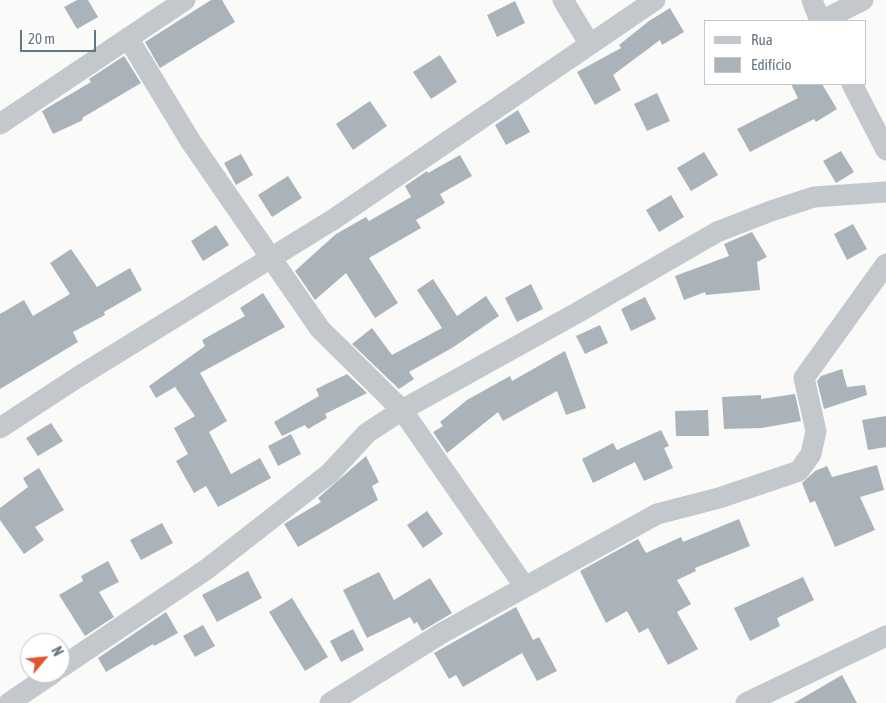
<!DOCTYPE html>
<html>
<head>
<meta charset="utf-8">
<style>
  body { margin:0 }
  #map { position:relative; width:886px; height:703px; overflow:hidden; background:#fafaf8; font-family:"Asap Condensed",sans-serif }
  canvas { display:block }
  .legend { position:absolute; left:704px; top:20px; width:162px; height:65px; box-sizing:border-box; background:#fff; border:1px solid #c1c8cd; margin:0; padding:6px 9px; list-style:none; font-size:15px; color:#657683 }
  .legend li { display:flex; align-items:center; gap:10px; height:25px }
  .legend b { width:25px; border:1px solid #c1c8cd }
  .north { position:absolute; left:20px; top:633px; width:50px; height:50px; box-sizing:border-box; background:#fff; border:1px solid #c1c8cd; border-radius:50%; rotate:62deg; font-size:14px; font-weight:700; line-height:20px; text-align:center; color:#657683 }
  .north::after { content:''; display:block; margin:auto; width:18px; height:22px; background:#e4572e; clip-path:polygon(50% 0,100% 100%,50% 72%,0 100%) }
  .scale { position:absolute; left:20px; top:30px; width:76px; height:22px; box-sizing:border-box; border:2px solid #657683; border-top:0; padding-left:6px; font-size:15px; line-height:18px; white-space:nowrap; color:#657683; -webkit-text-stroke:4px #fff; paint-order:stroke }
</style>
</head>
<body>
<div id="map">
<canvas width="886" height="703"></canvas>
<ul class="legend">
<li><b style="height:6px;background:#c3c8cc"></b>Rua</li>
<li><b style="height:14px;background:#aab3b9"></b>Edifício</li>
</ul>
<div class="north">N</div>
<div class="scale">20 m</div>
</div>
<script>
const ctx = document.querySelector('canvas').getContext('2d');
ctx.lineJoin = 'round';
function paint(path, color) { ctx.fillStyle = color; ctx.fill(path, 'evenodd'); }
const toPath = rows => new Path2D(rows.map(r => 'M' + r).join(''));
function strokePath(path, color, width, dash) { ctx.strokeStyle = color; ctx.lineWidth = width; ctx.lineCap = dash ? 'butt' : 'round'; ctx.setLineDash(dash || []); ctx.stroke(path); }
const building = toPath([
  [77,0,88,0,98,17,77,29,64,7],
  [211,0,222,0,235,22,160,68,145,42],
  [515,1,525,23,497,37,487,15],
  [670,8,684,32,662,45,660,40,613,75,621,90,595,105,577,72,621,48,619,45,649,21],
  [440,55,457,82,431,99,413,72],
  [124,56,141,83,82,118,83,120,53,134,42,111,91,82,89,79],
  [791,84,822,84,837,109,816,122,814,119,750,152,737,129,798,98],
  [657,93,670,121,647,131,634,104],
  [370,101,387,126,353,150,336,124],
  [518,110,530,132,506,145,495,125],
  [841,151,854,172,836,183,823,161],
  [704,152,718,175,691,191,677,168],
  [241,154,253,175,236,185,224,163],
  [460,155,472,176,440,194,445,203,416,220,421,228,369,258,398,303,375,318,346,273,315,300,295,271,336,234,366,217,369,221,411,197,405,186,427,171,428,173],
  [288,176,302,198,272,217,258,195],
  [671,195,684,217,659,232,646,210],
  [853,224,867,249,847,260,834,234],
  [216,225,229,245,203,261,191,241],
  [752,232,767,257,757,262,760,290,706,295,705,292,684,300,675,276,729,256,724,244],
  [71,249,97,287,130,268,142,290,104,312,105,315,73,332,78,342,0,389,0,314,24,300,33,316,70,294,50,263],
  [433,279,457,316,486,296,499,316,452,348,409,372,414,379,399,389,352,344,372,328,392,355,442,328,417,290],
  [531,284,543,309,517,322,505,298],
  [263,293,285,327,200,373,227,421,209,432,231,474,260,458,271,478,218,507,206,486,194,493,176,461,188,454,174,428,195,416,175,387,156,398,149,386,205,346,202,340,245,316,240,308],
  [645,297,656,319,631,331,621,309],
  [600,325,608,343,585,354,576,336],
  [565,351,586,408,566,415,557,391,503,421,498,412,447,453,433,432,443,426,440,422,467,400,510,376,512,381],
  [842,369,847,387,865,385,867,395,824,409,817,381,821,376],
  [347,374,367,393,325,414,327,418,308,429,305,425,282,436,274,422,319,396,316,389],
  [795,394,801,421,762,428,724,429,722,397,761,395,761,399],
  [708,410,709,436,676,436,675,411],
  [886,416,886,447,868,450,862,420],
  [51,423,63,441,38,456,26,438],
  [661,430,669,446,664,448,673,468,644,481,635,462,593,483,582,459,613,443,617,450],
  [291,434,301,454,278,466,268,446],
  [366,456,379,482,372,486,378,500,298,547,284,524,321,502,318,498],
  [877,465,884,490,860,497,875,530,835,547,815,501,810,503,802,483,815,471,827,466,832,477],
  [39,468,64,510,35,527,44,540,24,554,0,520,0,508,28,487,23,478],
  [427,511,443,534,423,548,407,525],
  [739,519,750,546,695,568,696,571,677,580,691,604,677,612,698,649,668,665,648,628,639,633,627,611,606,623,580,571,638,539,646,553,681,537,683,542],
  [162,523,173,543,141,560,130,540],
  [108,561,119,582,99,592,114,617,85,636,59,595,83,581,81,576],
  [248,571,262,598,217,622,202,595],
  [379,572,394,600,430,578,452,613,422,631,417,622,414,624,410,617,367,638,343,590],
  [803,577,814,600,777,618,780,626,750,641,734,608],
  [292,598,328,657,305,671,269,612],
  [516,607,533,640,539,637,557,671,537,681,522,653,463,687,456,675,449,679,434,653],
  [166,612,178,633,154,646,153,644,106,672,98,658],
  [203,625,215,646,195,657,183,636],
  [353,629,364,650,341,662,330,641],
  [842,675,857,703,794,703]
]);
const minor = toPath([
  [563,0,589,43],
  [812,0,820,21],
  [821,21,863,0],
  [128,38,191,142,320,329,402,410,525,587],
  [852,84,886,150],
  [0,124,185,0],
  [0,428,78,377,334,219,655,0],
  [60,668,207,569,330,473,367,433,402,410,575,314,717,232,771,211,814,197,886,192],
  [9,703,53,673],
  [330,703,442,633,657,514,719,498,799,471,811,454,816,431,804,378,886,264],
  [746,703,886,636]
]);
paint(building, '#aab3b9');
strokePath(minor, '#c3c8cc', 21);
</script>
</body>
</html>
